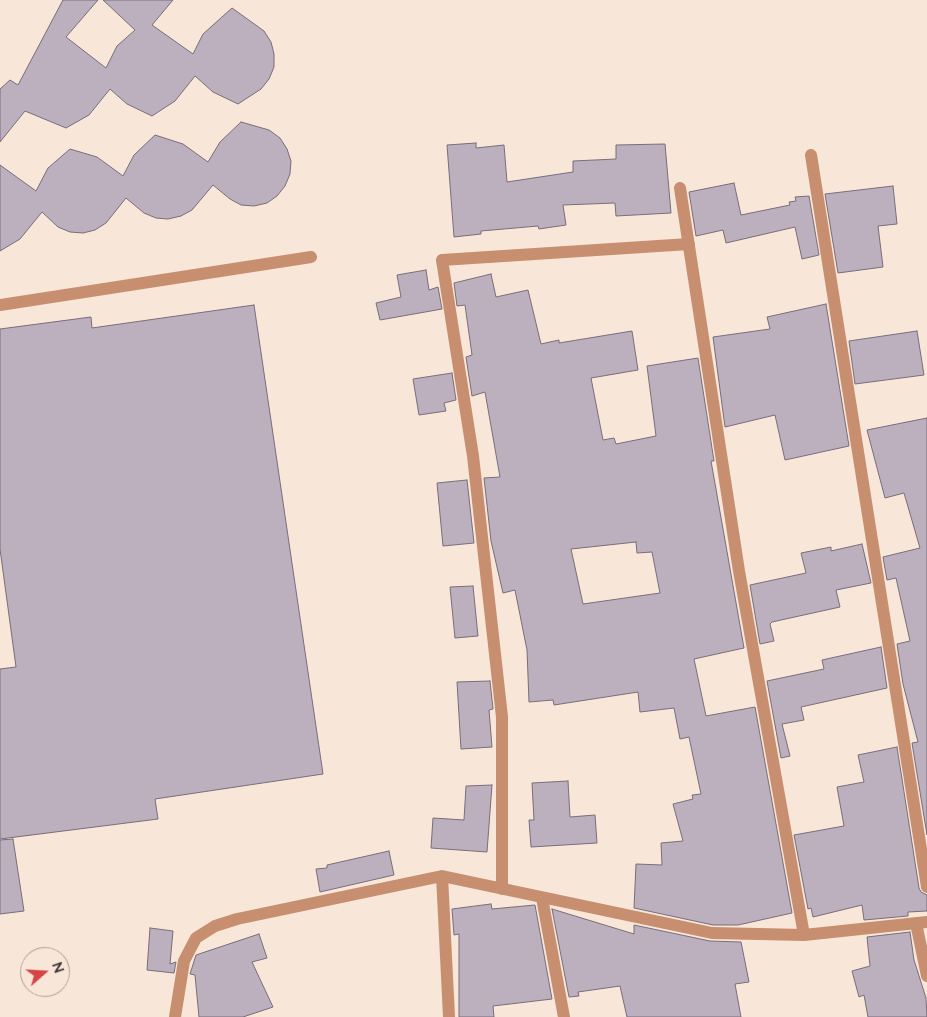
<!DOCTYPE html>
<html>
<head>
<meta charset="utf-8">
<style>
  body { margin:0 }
  #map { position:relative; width:927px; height:1017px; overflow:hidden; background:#f8e6d9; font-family:Mulish,sans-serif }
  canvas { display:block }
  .north { position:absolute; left:20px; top:947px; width:50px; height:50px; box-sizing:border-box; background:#f8e6d9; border:1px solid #ac9e95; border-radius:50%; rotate:71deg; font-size:14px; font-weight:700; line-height:20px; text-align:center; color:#39332e }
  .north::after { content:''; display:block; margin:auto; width:18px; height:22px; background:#d54546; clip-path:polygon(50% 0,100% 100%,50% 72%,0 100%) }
</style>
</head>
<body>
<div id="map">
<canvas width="927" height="1017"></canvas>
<div class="north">N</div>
</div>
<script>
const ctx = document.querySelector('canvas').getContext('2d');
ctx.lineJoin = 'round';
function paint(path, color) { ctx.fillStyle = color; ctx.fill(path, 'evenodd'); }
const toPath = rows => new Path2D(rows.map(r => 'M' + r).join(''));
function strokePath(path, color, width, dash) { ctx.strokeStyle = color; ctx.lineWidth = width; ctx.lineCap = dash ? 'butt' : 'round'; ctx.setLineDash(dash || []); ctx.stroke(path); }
const building = toPath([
  [63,0,98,0,66,37,106,68,117,46,135,30,103,0,173,0,152,25,193,54,203,34,232,8,264,31,271,42,274,54,274,67,269,79,261,89,238,104,213,92,195,76,175,101,152,116,127,104,110,89,89,115,66,128,25,111,0,142,0,89,10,80,18,85,63,0],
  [241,122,269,130,280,138,287,149,291,161,290,174,285,186,277,196,267,203,254,206,241,205,230,199,213,185,192,210,181,216,168,219,156,218,144,213,126,198,106,223,95,230,83,233,70,232,58,227,42,212,20,239,0,251,0,165,36,191,48,168,70,149,97,157,123,176,134,155,155,135,183,144,208,162,220,142,241,122],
  [476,143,476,148,504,145,507,182,573,172,573,161,616,159,616,145,665,144,671,213,616,216,615,203,563,205,566,225,539,229,538,226,481,231,481,234,454,237,447,145,476,143],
  [734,183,741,215,790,205,789,202,796,201,795,197,809,196,819,255,802,259,795,227,726,243,723,230,696,236,689,192,734,183],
  [893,186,897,224,878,226,883,267,838,273,825,194,893,186],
  [426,270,429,290,438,287,442,309,380,320,376,303,401,297,397,275,426,270],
  [491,274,496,297,528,290,541,344,559,340,559,343,632,331,638,370,591,378,603,440,614,438,616,444,656,436,647,366,698,358,714,461,711,461,744,648,694,659,706,716,755,707,792,913,738,925,713,925,634,908,636,864,662,865,661,843,683,841,673,804,693,799,692,795,701,794,689,737,680,739,674,708,640,712,638,692,554,705,553,700,529,702,527,650,515,590,503,593,491,541,484,478,500,477,485,392,472,396,466,357,472,355,465,305,457,306,454,283,491,274],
  [636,542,637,553,652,552,660,593,583,604,571,549,636,542],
  [826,304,849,446,785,460,775,415,725,427,713,337,770,329,767,317,826,304],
  [254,305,323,774,155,799,158,819,0,839,0,669,16,667,0,549,0,329,91,317,92,328,254,305],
  [917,331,924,375,855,384,849,341,917,331],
  [452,373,456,400,444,403,446,411,419,415,413,379,452,373],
  [927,418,927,835,912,743,918,742,903,684,897,644,910,641,896,578,887,580,883,557,920,548,904,493,885,498,867,430,927,418],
  [467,480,474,543,443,546,437,483,467,480],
  [862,544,871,583,836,590,840,607,772,622,770,624,774,641,760,644,750,585,806,573,801,553,831,547,831,551,862,544],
  [473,586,478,636,455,638,450,587,473,586],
  [881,647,887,688,801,707,804,720,782,724,790,756,781,758,767,681,824,669,822,660,881,647],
  [490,681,493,709,489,710,492,747,461,749,457,682,490,681],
  [897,747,919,888,921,892,927,895,927,911,908,912,908,916,864,920,862,905,813,917,811,908,808,909,794,835,844,826,837,787,864,782,858,755,897,747],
  [568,781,570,817,595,815,597,843,531,847,529,820,534,820,532,783,568,781],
  [492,785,487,852,431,848,433,818,464,820,466,786,492,785],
  [13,839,24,911,0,914,0,840,13,839],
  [389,851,394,875,320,892,316,869,327,868,327,865,389,851],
  [491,904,492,909,535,905,552,999,493,1006,494,1017,459,1017,459,934,454,935,452,909,491,904],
  [552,909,634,934,634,925,710,941,741,942,749,982,735,984,741,1017,627,1017,620,986,578,992,579,996,569,997,552,909],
  [150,928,173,931,170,964,176,962,174,973,147,970,150,928],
  [910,932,914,960,926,998,927,1017,868,1017,864,995,859,997,852,971,870,966,867,937,910,932],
  [259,934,267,958,252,962,273,1007,243,1017,199,1017,195,975,190,974,196,955,259,934]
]);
const minor = toPath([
  [811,155,927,887],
  [680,188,739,571,804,935],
  [0,305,311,257],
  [442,876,449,1017],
  [502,889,502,717,473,456,442,260,689,244],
  [542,898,564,1017],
  [916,923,927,976],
  [175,1017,184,961,196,938,215,926,237,919,442,876,712,933,804,935,927,922]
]);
paint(building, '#bcafbe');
strokePath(building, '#796d7a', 1);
strokePath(minor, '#c78f6f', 12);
</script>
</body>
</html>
